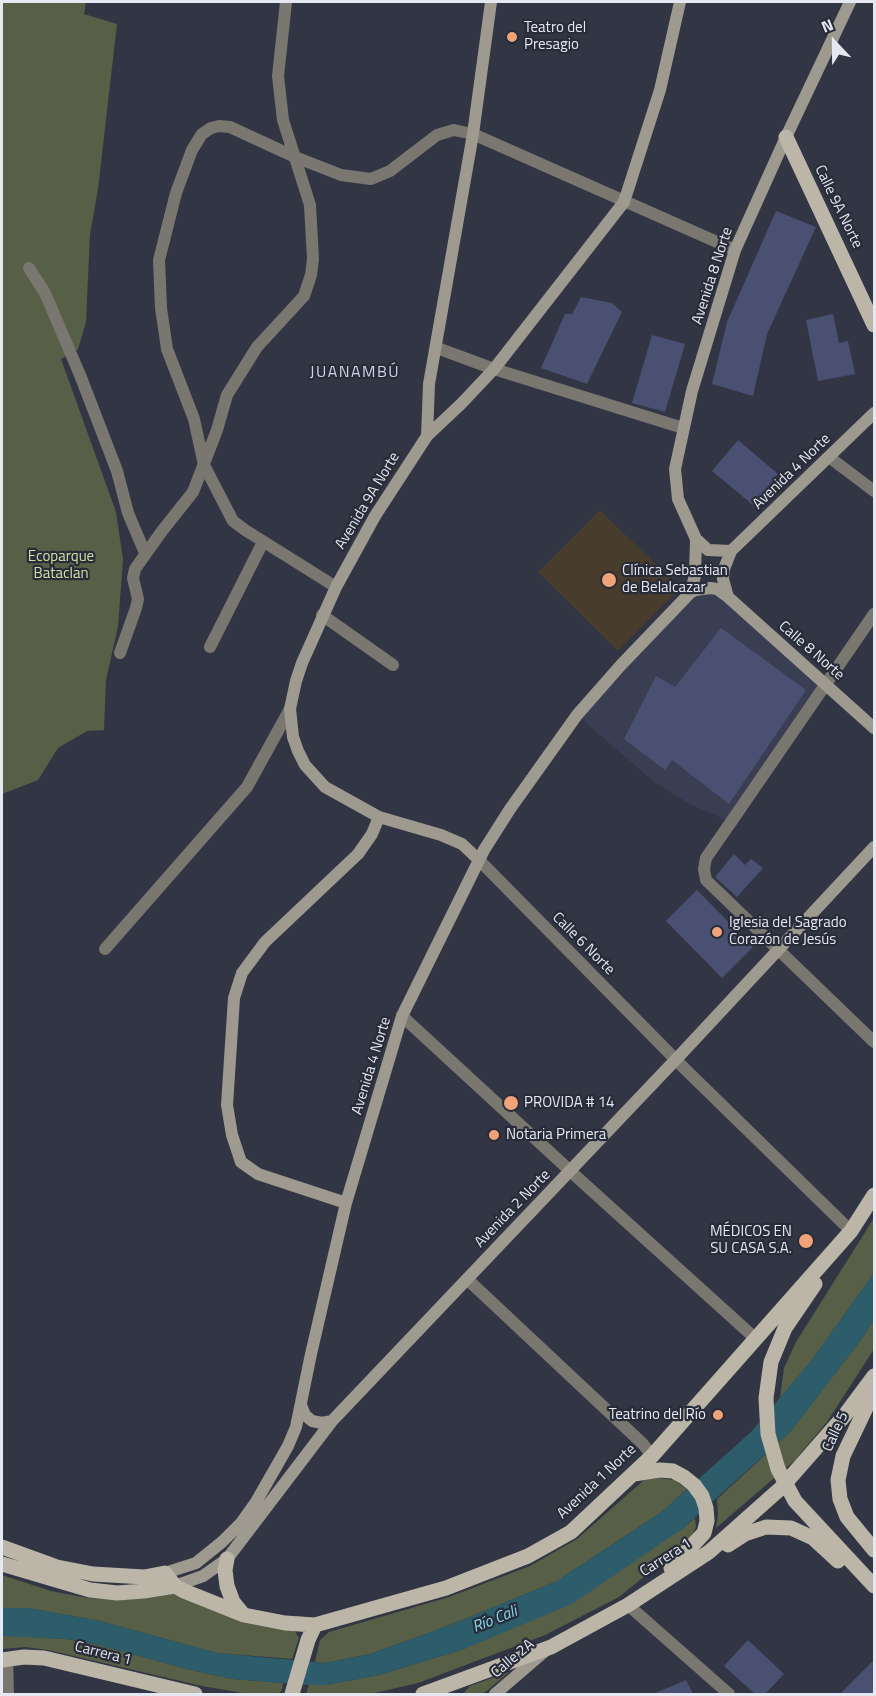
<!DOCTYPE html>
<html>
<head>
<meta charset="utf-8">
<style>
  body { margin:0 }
  #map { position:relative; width:876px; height:1696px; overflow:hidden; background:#323644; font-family:"Titillium Web",sans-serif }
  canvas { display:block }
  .frame { position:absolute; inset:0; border:3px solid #e5e7f1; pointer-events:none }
  .north { position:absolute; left:804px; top:12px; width:60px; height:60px; -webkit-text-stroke:4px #282c39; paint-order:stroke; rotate:338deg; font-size:16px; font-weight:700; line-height:24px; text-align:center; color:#e5e7f1 }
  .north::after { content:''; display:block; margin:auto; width:21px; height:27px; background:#e5e7f1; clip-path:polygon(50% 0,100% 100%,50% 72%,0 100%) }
</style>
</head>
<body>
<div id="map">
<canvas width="876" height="1696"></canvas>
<div class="frame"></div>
<div class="north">N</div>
</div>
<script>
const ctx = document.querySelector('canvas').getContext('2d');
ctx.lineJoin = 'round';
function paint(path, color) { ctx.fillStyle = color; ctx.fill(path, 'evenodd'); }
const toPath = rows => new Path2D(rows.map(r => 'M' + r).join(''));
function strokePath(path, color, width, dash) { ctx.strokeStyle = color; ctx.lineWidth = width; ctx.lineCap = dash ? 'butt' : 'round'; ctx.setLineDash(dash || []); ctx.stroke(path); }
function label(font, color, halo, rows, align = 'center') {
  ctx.font = font + ' "Titillium Web",sans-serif'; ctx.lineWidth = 4.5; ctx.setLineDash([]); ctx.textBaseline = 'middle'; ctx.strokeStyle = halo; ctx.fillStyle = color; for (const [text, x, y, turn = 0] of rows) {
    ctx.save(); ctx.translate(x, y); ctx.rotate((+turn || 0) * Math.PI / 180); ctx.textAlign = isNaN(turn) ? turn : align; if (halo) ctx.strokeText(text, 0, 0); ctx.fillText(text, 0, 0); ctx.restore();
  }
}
const built = toPath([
  [710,588,826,684,731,822,690,804,653,781,577,715,690,593]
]);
const medical = toPath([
  [600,510,680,588,618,651,538,572]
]);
const green = toPath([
  [2,2,86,2,84,14,117,24,98,189,90,234,86,322,78,349,61,359,116,512,123,559,118,626,106,680,104,730,87,731,58,748,38,780,2,794],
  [874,1218,874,1273,811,1361,780,1398,784,1368,796,1342],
  [874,1319,874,1349,827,1422,794,1461,716,1528,718,1515,717,1499,791,1431,866,1333],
  [660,1478,674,1480,687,1489,663,1511,557,1581,453,1624,370,1654,325,1663,315,1662,320,1640,329,1632,449,1597,530,1566,577,1539,644,1480],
  [695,1518,696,1527,690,1539,619,1597,545,1635,418,1683,370,1694,306,1694,309,1685,326,1685,379,1675,464,1649,682,1529],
  [2,1575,51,1591,88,1598,117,1600,150,1598,176,1593,294,1630,299,1638,292,1659,217,1653,100,1621,28,1608,2,1608],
  [4,1635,66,1639,99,1645,187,1669,232,1679,283,1683,282,1690,278,1694,248,1694,202,1686,48,1650,25,1647,2,1649,2,1636],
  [509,1672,483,1694,463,1694,470,1686]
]);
const water = toPath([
  [874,1273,874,1319,866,1333,791,1431,682,1529,572,1604,464,1649,379,1675,326,1685,309,1685,232,1679,187,1669,99,1645,66,1639,2,1636,2,1608,28,1608,100,1621,217,1653,325,1663,370,1654,453,1624,557,1581,663,1511,751,1432,811,1361]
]);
const building = toPath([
  [776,211,816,227,767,334,753,396,712,384,727,322],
  [581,297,612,303,622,312,587,384,541,368,565,314,572,314],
  [833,314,839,343,848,341,855,374,818,381,806,320],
  [652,335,685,344,665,412,632,403],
  [738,440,778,474,753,505,712,471],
  [721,628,806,690,729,804,672,760,665,770,624,739,656,676,675,687],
  [734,854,745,865,751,859,763,868,737,897,715,877],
  [697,890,753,947,722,978,666,921],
  [748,1640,784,1674,765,1694,755,1694,724,1666],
  [874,1660,874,1694,844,1694,842,1692],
  [686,1680,693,1694,653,1694]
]);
const street = toPath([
  [29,268,45,293,80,375,117,471,128,513,145,553],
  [437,348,494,369,683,428],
  [829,457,874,491],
  [336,587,245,530,233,521,204,465,194,419,167,349,161,308,159,260,176,193,192,150,202,134,211,128,219,126,230,127,295,157,341,175,371,179,390,171,437,135,454,130,473,134,735,250],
  [874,614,731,822,706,858,704,869,706,880,874,1042],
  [322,615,393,665],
  [210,647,263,542],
  [120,653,136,608,138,599,133,578,135,569,162,531,193,492,217,430,227,395,257,347,304,296,311,275,313,259,310,205,283,120,278,76,286,2],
  [479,860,684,1068,851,1231],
  [105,949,247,787,290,709],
  [402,1016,579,1179,756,1339],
  [467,1279,643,1444,652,1456],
  [628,1605,729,1694],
  [7,1659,8,1694]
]);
const secondary = toPath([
  [427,436,461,404,494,369,624,202,660,90,680,2],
  [696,539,708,550,731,551],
  [690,593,695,576,696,539,678,499,675,469,692,391,735,250,786,137,850,2],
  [728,597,723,579,724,569,731,551,874,413],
  [479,860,462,844,441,835,379,817,325,787,305,765,298,751,293,737,290,709,296,681,302,663,336,587,375,516,427,436,429,384,473,134,491,2],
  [346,1203,258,1174,241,1162,232,1135,227,1105,234,998,242,973,265,942,358,854,372,834,379,817],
  [301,1405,305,1415,312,1421,322,1423,332,1421],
  [165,1573,196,1563,222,1542,241,1523,256,1502,288,1446,296,1427,311,1354,346,1203,402,1016,484,850,510,809,577,715,621,665,690,593,696,590,710,588,717,589,728,597,874,728],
  [175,1586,203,1576,227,1559,332,1421,682,1053,874,847],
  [495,1694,544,1652]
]);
const primary = toPath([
  [786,137,874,325],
  [815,1284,785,1328,771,1362,766,1398,768,1434,778,1469,795,1501,874,1586],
  [874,1391,843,1456,838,1480,840,1499,847,1517,874,1550],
  [634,1474,660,1470,673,1471,684,1477,694,1485,702,1496,706,1508,707,1521,704,1533,671,1568],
  [728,1545,745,1534,766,1527,791,1528,813,1538,838,1561],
  [2,1547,57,1567,93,1574,144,1577,165,1573,175,1586,184,1591,244,1615,285,1623,315,1625,446,1588,528,1556,571,1532,652,1456,851,1231,874,1195],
  [227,1559,225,1570,227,1586,233,1602,242,1613],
  [2,1564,90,1590,117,1593,144,1591,175,1586],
  [2,1660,24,1657,44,1658,195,1694],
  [292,1694,308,1640,315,1625],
  [423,1694,551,1647,628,1605,709,1552,781,1488,845,1415,874,1376]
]);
const markers = [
  [512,37,6,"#f0a279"],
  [609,580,8,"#f0a279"],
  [717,932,6,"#f0a279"],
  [511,1103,8,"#f0a279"],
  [494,1135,6,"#f0a279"],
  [806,1241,8,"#f0a279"],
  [718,1415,6,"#f0a279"]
];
const poiNames = [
  ["Teatro del",524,28],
  ["Presagio",524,45],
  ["Clínica Sebastian",622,571],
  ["de Belalcazar",622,588],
  ["Iglesia del Sagrado",729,923],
  ["Corazón de Jesús",729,940],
  ["PROVIDA # 14",524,1103],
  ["Notaria Primera",506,1135],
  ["MÉDICOS EN",792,1232,"right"],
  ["SU CASA S.A.",792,1249,"right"],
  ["Teatrino del Río",706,1415,"right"]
];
const streetNames = [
  ["Calle 9A Norte",838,207,64],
  ["Avenida 8 Norte",713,276,-72],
  ["Avenida 4 Norte",792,472,-44],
  ["Avenida 9A Norte",368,501,-59],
  ["Calle 8 Norte",811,651,41],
  ["Calle 6 Norte",583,944,45],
  ["Avenida 4 Norte",372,1066,-73],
  ["Avenida 2 Norte",513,1209,-46],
  ["Calle 5",836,1432,-66],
  ["Avenida 1 Norte",597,1482,-43],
  ["Carrera 1",666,1558,-33],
  ["Carrera 1",103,1654,14],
  ["Calle 2A",513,1659,-40]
];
const parkNames = [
  ["Ecoparque",61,557],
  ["Bataclan",61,574]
];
const neighbourhoodNames = [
  ["JUANAMBÚ",355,373]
];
const waterNames = [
  ["Río Cali",495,1620,-22]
];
paint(built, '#3a3e52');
paint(medical, '#483c2d');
paint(green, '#585f47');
paint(water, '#2d5d6a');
paint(building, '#495071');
strokePath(street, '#79776f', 12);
strokePath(secondary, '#9f9a8f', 12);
strokePath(primary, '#bbb6a7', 15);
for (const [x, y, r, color] of markers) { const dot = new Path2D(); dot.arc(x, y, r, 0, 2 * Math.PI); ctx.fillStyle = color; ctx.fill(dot); strokePath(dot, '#282c39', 2); }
label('15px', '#e5e7f1', '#282c39', poiNames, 'left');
label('15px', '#e5e7f1', '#282c39', streetNames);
label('15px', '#cfe0a0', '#282c39', parkNames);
ctx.letterSpacing = '1.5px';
label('16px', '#cfd3e6', '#282c39', neighbourhoodNames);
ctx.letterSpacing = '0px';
label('italic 16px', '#89dbf3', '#282c39', waterNames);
</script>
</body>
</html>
